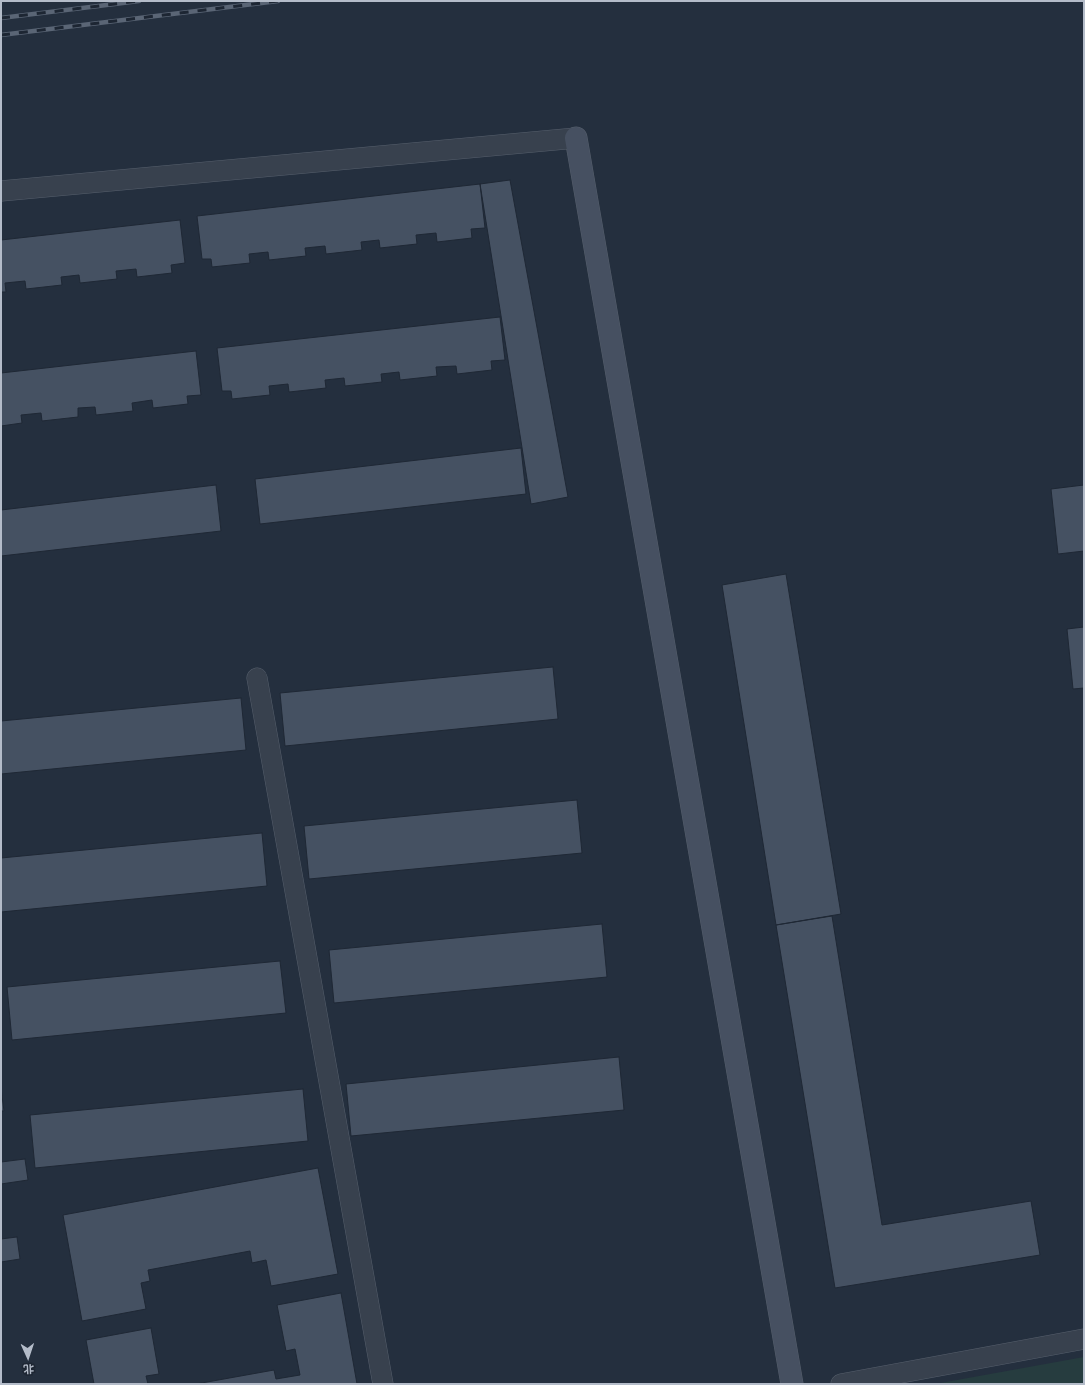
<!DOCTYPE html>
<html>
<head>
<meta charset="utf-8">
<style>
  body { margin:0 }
  #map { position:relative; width:1085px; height:1385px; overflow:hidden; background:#242f3e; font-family:Montserrat,"Noto Sans SC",sans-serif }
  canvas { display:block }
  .frame { position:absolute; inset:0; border:2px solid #b4bcc9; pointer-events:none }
  .north { position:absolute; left:8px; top:1337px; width:40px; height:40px; -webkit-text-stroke:3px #1d2633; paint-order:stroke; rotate:177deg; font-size:11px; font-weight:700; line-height:16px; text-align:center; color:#b4bcc9 }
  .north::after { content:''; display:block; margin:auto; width:14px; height:18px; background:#b4bcc9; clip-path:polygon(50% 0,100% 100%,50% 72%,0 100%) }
</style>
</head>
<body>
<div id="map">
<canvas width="1085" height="1385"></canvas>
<div class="frame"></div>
<div class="north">北</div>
</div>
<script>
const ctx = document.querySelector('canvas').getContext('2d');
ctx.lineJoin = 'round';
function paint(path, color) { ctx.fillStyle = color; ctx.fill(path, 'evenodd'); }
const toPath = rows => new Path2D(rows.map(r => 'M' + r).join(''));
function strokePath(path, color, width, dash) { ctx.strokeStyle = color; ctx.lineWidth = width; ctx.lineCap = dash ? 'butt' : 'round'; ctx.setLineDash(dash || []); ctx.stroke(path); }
const green = toPath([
  [1084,1357,1084,1384,935,1384]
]);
const building = toPath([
  [510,180,568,497,531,504,480,184,510,180],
  [480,184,485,228,471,229,472,238,437,242,436,233,416,235,417,244,380,248,379,240,361,242,362,250,326,254,325,246,305,248,306,256,269,260,268,252,249,254,250,263,212,267,211,259,202,259,197,216,480,184],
  [180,220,185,263,171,265,172,273,137,277,136,269,116,271,117,279,80,283,79,275,61,277,62,285,26,289,25,281,5,283,6,292,1,292,1,240,180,220],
  [500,317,505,360,491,361,492,370,457,374,456,366,436,367,437,376,400,380,399,372,381,374,382,382,345,386,344,378,325,380,326,388,289,392,288,384,269,386,270,395,232,399,231,391,222,391,217,348,500,317],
  [196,351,201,395,187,396,188,404,153,408,152,400,132,403,133,411,96,415,95,407,78,408,78,417,42,421,41,413,21,415,22,423,1,426,1,373,196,351],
  [521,448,526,494,260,524,255,479,521,448],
  [216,485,221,531,1,556,1,510,216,485],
  [1084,485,1084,551,1058,554,1051,489,1084,485],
  [786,574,841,914,776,925,722,585,786,574],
  [1084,627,1084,688,1073,689,1067,629,1084,627],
  [553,667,558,719,285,746,280,693,553,667],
  [241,698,246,750,1,774,1,721,241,698],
  [577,800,582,853,309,879,304,826,577,800],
  [262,833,267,886,1,912,1,858,262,833],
  [832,916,882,1225,1031,1201,1040,1255,835,1288,776,925,832,916],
  [602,924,607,977,334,1003,329,950,602,924],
  [280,961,286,1013,12,1040,7,987,280,961],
  [619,1057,624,1110,351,1136,346,1084,619,1057],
  [1,1088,4,1111,1,1111,1,1088],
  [303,1089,308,1141,35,1168,30,1115,303,1089],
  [25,1159,28,1180,1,1184,1,1162,25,1159],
  [318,1168,338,1274,271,1286,266,1260,252,1263,250,1251,148,1270,150,1281,141,1283,146,1309,82,1321,63,1215,318,1168],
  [17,1237,20,1259,1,1262,1,1239,17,1237],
  [341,1293,357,1384,196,1384,274,1370,276,1379,300,1375,295,1349,286,1351,277,1305,341,1293],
  [151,1328,159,1374,146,1376,148,1384,94,1384,86,1340,151,1328]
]);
const street = toPath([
  [1,191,576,138],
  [257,678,383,1384],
  [841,1384,1084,1339]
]);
const secondary = toPath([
  [576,138,792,1384]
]);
const rail = toPath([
  [1,18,139,1],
  [1,35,278,1]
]);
paint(green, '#263c3f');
paint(building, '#455162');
strokePath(building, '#1f2835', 1);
strokePath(street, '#565f6c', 21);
strokePath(secondary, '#565f6c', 23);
strokePath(street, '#38414e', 20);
strokePath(secondary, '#465061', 22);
strokePath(rail, '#5a6575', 4.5);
strokePath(rail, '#1d2633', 3, [9]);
</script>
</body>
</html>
